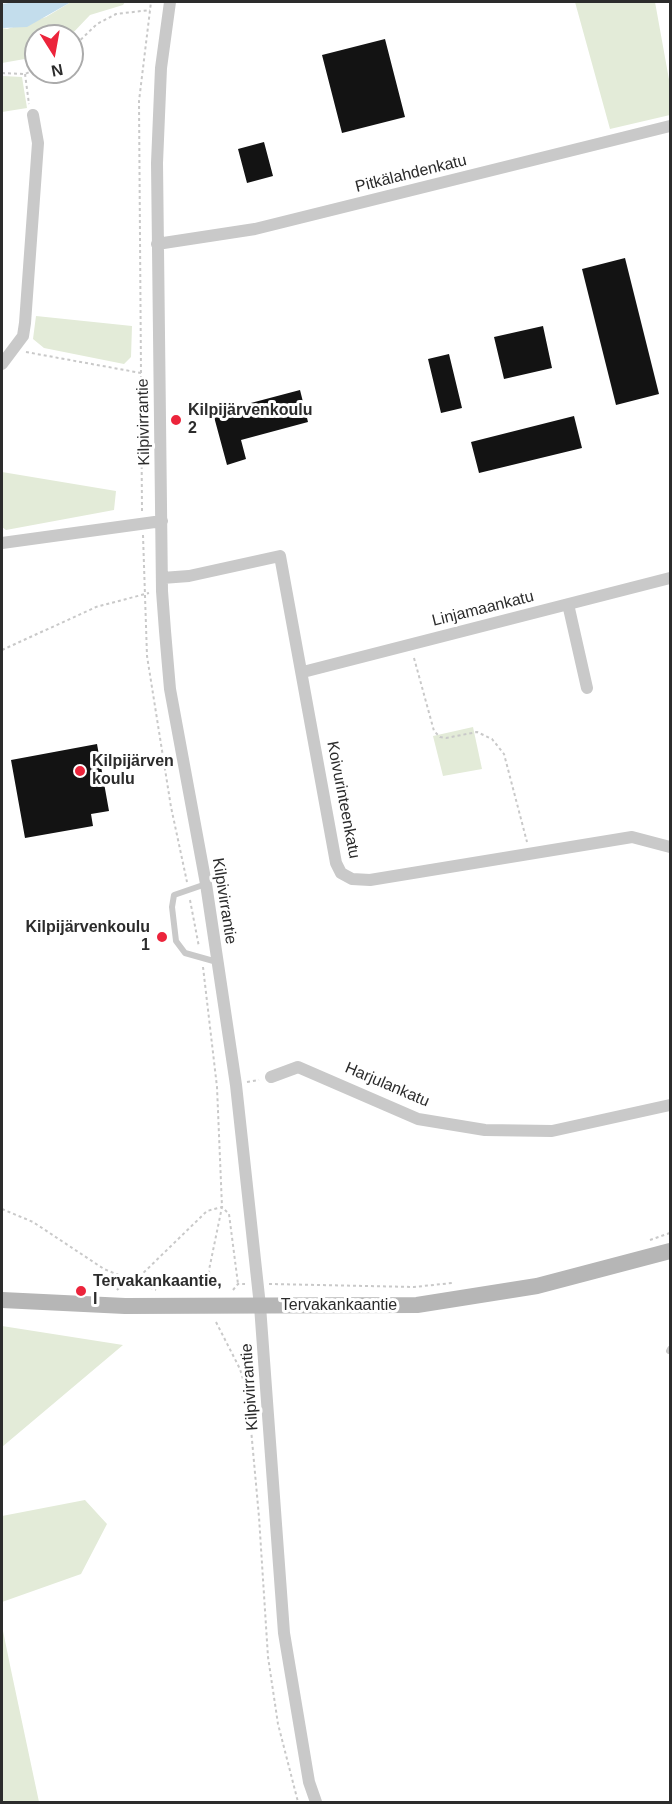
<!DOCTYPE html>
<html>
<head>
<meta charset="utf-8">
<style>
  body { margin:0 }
  #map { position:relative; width:672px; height:1804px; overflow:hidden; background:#fff; font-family:Helvetica,sans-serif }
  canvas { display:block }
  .frame { position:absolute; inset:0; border:3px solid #2c2c2c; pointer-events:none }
  .north { position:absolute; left:24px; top:24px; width:60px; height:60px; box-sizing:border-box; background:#fff; border:2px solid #ababab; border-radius:50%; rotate:169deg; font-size:16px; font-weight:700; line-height:24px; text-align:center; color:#2c2c2c }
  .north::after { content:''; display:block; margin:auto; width:21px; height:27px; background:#ec243b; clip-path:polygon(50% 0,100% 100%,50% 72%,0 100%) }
</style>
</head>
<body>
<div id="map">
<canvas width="672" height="1804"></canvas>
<div class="frame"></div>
<div class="north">N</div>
</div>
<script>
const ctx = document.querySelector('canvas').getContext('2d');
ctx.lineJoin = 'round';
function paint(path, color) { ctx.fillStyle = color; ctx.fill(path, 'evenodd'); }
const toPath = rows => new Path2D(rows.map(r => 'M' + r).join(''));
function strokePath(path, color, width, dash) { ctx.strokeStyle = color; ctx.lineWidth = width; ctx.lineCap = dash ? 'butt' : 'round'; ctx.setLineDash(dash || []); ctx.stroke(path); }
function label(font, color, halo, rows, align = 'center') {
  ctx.font = font + ' Helvetica,sans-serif'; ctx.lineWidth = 6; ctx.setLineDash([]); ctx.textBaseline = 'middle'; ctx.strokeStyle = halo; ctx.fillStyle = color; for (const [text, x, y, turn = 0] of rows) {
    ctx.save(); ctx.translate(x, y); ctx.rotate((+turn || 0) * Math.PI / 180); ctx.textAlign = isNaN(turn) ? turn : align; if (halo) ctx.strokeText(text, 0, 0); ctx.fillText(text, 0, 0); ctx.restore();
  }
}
const green = toPath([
  [71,2,125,2,123,5,90,15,70,36,36,36,36,57,2,63,2,28,7,29,46,17],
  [575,2,655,2,670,85,670,115,610,129],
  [2,76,22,77,27,108,2,112],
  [36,316,132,326,131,357,124,364,44,348,33,339],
  [2,472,116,491,114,510,6,530,2,527],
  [473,727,482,769,443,776,433,736],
  [2,1326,123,1345,2,1447],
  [85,1500,107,1524,81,1574,2,1602,2,1516],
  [2,1626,11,1670,39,1802,2,1802]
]);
const water = toPath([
  [15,2,71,2,27,27,2,28,2,4]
]);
const building = toPath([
  [385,39,405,117,342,133,322,55],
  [264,142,273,176,247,183,238,149],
  [625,258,659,394,616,405,582,269],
  [543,326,552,368,504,379,494,337],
  [449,354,462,408,441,413,428,359],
  [300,390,308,422,241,440,246,459,227,465,213,413],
  [574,416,582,448,479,473,471,442],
  [97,744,109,811,91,814,93,826,25,838,11,760]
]);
const path = toPath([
  [72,48,97,24,116,14,150,10],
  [2,73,25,74,36,69],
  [25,74,29,104],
  [26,352,141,373],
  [142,511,139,101,151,2],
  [143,535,147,656,171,807,187,882],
  [2,650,96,607,149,593],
  [414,658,434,731,440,737,446,738,477,732,492,739,504,754,527,842],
  [190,900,199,947],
  [203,967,217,1087,222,1207,209,1270,210,1287],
  [247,1082,259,1080],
  [2,1209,33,1222,104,1269,156,1290],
  [650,1240,670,1233],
  [135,1281,207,1211,222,1207,229,1214,238,1284],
  [269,1284,414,1287,452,1283],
  [117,1290,127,1279],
  [233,1290,238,1284,245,1284],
  [216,1322,240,1369,248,1396,259,1517,268,1657,278,1724,298,1802]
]);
const lane = toPath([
  [206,884,174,895,172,907,176,941,185,953,217,962],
  [669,1351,670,1349]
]);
const street = toPath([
  [170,2,161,68,157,163,162,591,165,631,170,689,206,884,236,1085,260,1306,284,1633,309,1782,316,1802],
  [157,244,255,229,670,126],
  [2,364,23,336,25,323,38,143,33,115],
  [2,543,162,521],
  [162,578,189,576,280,556,336,863,341,873,352,879,370,880,632,837,670,847],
  [568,604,587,688],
  [303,672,670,578],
  [271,1077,298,1067,418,1119,485,1130,552,1131,670,1105]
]);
const secondary = toPath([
  [2,1300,125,1306,417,1305,537,1286,670,1251]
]);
const markers = [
  [176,420,6,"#ec243b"],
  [80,771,6,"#ec243b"],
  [162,937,6,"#ec243b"],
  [81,1291,6,"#ec243b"]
];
const streetNames = [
  ["Pitkälahdenkatu",411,174,-14],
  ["Kilpivirrantie",144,422,-91],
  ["Linjamaankatu",483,609,-14],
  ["Koivurinteenkatu",343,800,79],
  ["Kilpivirrantie",224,901,81],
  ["Harjulankatu",387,1085,23],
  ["Tervakankaantie",339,1306],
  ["Kilpivirrantie",250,1387,-94]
];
const poiNames = [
  ["Kilpijärvenkoulu",188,411],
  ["2",188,429],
  ["Kilpijärven",92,762],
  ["koulu",92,780],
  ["Kilpijärvenkoulu",150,928,"right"],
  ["1",150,946,"right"],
  ["Tervakankaantie,",93,1282],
  ["I",93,1300]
];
paint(green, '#e3ebd8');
paint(water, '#c3ddec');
paint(building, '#131313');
strokePath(path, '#c9c9c9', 2, [3, 3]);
strokePath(lane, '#c9c9c9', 6);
strokePath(street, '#c9c9c9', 12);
strokePath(secondary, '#b6b6b6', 16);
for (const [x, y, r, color] of markers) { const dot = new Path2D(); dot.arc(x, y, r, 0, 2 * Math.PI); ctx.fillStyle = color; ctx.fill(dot); strokePath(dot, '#fff', 2); }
label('16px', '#2c2c2c', '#fff', streetNames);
label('bold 16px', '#2c2c2c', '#fff', poiNames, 'left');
</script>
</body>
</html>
